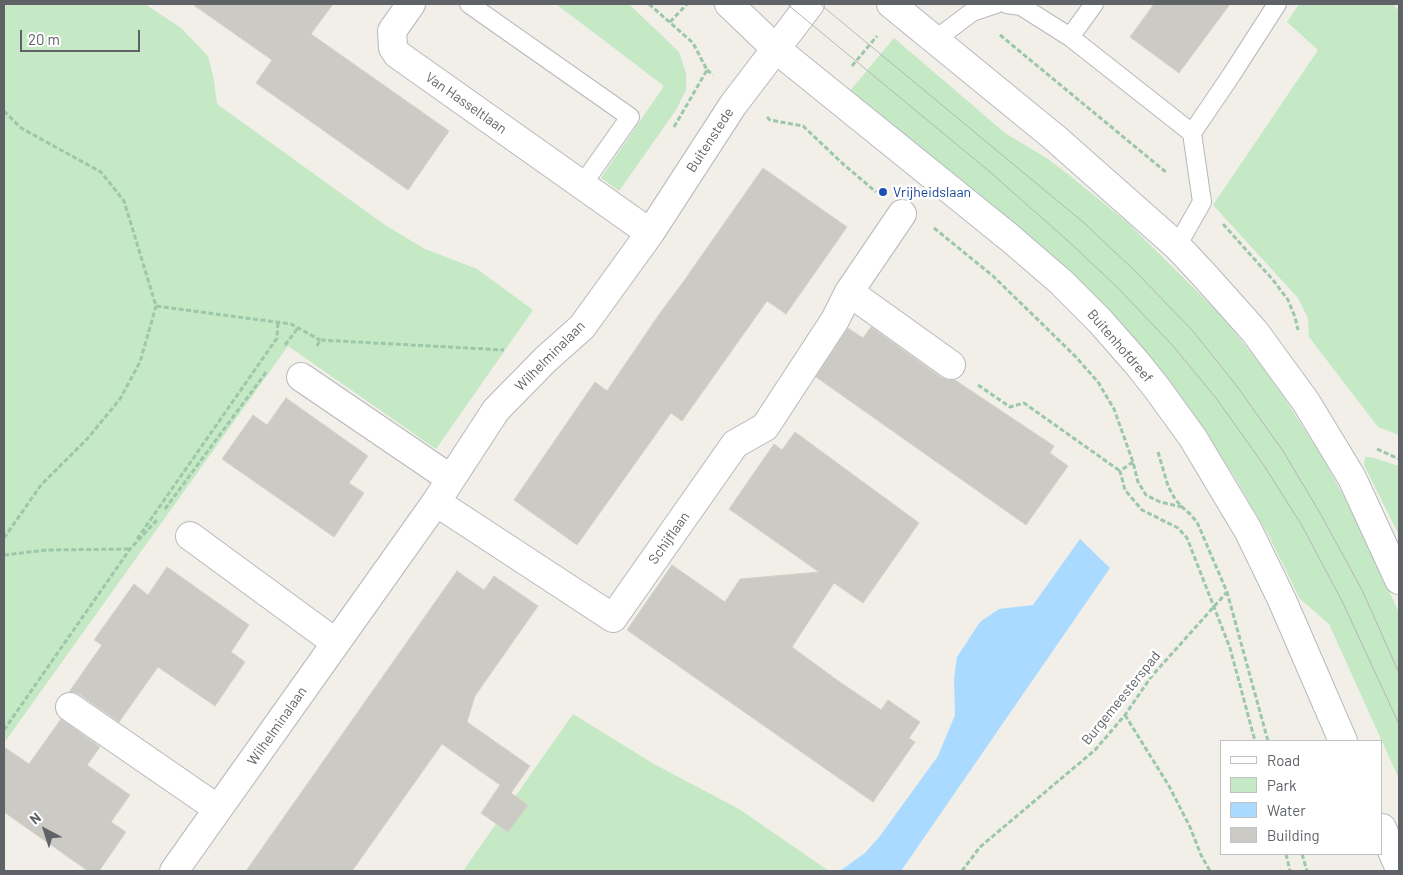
<!DOCTYPE html>
<html>
<head>
<meta charset="utf-8">
<style>
  body { margin:0 }
  #map { position:relative; width:1403px; height:875px; overflow:hidden; background:#f1efe8; font-family:Barlow,sans-serif }
  canvas { display:block }
  .frame { position:absolute; inset:0; border:5px solid #5f6368; pointer-events:none }
  .legend { position:absolute; left:1220px; top:740px; width:162px; height:115px; box-sizing:border-box; background:#fff; border:1px solid #bfc1c3; margin:0; padding:6px 9px; list-style:none; font-size:15px; color:#5f6368 }
  .legend li { display:flex; align-items:center; gap:10px; height:25px }
  .legend b { width:25px; border:1px solid #bfc1c3 }
  .north { position:absolute; left:20px; top:805px; width:50px; height:50px; -webkit-text-stroke:4px #fff; paint-order:stroke; rotate:320deg; font-size:14px; font-weight:700; line-height:20px; text-align:center; color:#5f6368 }
  .north::after { content:''; display:block; margin:auto; width:18px; height:22px; background:#5f6368; clip-path:polygon(50% 0,100% 100%,50% 72%,0 100%) }
  .scale { position:absolute; left:20px; top:30px; width:120px; height:22px; box-sizing:border-box; border:2px solid #5f6368; border-top:0; padding-left:6px; font-size:15px; line-height:18px; white-space:nowrap; color:#5f6368; -webkit-text-stroke:4px #fff; paint-order:stroke }
</style>
</head>
<body>
<div id="map">
<canvas width="1403" height="875"></canvas>
<div class="frame"></div>
<ul class="legend">
<li><b style="height:6px;background:#fff"></b>Road</li>
<li><b style="height:14px;background:#c5e8c5"></b>Park</li>
<li><b style="height:14px;background:#aadaff"></b>Water</li>
<li><b style="height:14px;background:#cccac5"></b>Building</li>
</ul>
<div class="north">N</div>
<div class="scale">20 m</div>
</div>
<script>
const ctx = document.querySelector('canvas').getContext('2d');
ctx.lineJoin = 'round';
function paint(path, color) { ctx.fillStyle = color; ctx.fill(path, 'evenodd'); }
const toPath = rows => new Path2D(rows.map(r => 'M' + r).join(''));
function strokePath(path, color, width, dash) { ctx.strokeStyle = color; ctx.lineWidth = width; ctx.lineCap = dash ? 'butt' : 'round'; ctx.setLineDash(dash || []); ctx.stroke(path); }
function label(font, color, halo, rows, align = 'center') {
  ctx.font = font + ' Barlow,sans-serif'; ctx.lineWidth = 5; ctx.setLineDash([]); ctx.textBaseline = 'middle'; ctx.strokeStyle = halo; ctx.fillStyle = color; for (const [text, x, y, turn = 0] of rows) {
    ctx.save(); ctx.translate(x, y); ctx.rotate((+turn || 0) * Math.PI / 180); ctx.textAlign = isNaN(turn) ? turn : align; if (halo) ctx.strokeText(text, 0, 0); ctx.fillText(text, 0, 0); ctx.restore();
  }
}
const green = toPath([
  [4,4,145,4,181,28,208,56,214,80,217,104,385,225,425,249,477,269,533,310,436,449,288,346,4,743],
  [556,4,629,4,679,52,686,73,686,90,676,110,619,191,601,178,664,86],
  [1299,4,1393,4,1399,11,1399,435,1378,427,1309,337,1308,318,1298,298,1213,205,1318,50,1287,22],
  [894,38,1005,133,1048,159,1069,175,1128,223,1218,312,1254,356,1283,396,1321,455,1360,526,1399,613,1399,779,1329,624,1300,599,1269,536,1234,476,1204,431,849,92],
  [1365,457,1371,457,1399,466,1399,535,1364,465],
  [573,714,654,764,739,809,829,871,463,871]
]);
const water = toPath([
  [1080,539,1110,568,901,871,840,871,865,853,880,836,938,756,955,715,954,679,957,657,980,622,999,609,1033,605]
]);
const building = toPath([
  [192,4,333,4,311,34,449,131,408,190,256,83,272,60,192,4],
  [1154,4,1230,4,1179,73,1130,37,1154,4],
  [763,168,847,227,786,314,767,301,682,421,671,413,577,545,514,500,595,382,607,391,660,313,681,285,763,168],
  [871,327,942,378,949,380,955,380,1054,446,1050,453,1068,466,1026,525,816,377,848,328,863,338,871,327],
  [286,398,368,456,349,483,364,493,334,537,222,459,253,415,267,425,286,398],
  [795,432,919,523,863,603,834,583,792,647,837,680,881,710,888,700,920,722,909,738,915,742,873,802,627,630,672,565,725,602,740,579,819,572,729,509,774,444,782,450,795,432],
  [167,567,249,625,231,652,245,662,215,706,158,667,119,722,79,694,69,692,102,645,94,640,134,584,148,595,167,567],
  [457,571,484,590,494,576,538,606,475,696,467,722,530,766,511,793,528,805,508,832,481,813,500,785,442,744,352,871,246,871,457,571],
  [61,719,100,747,87,765,130,795,111,822,126,832,99,871,88,871,4,812,4,747,29,764,61,719]
]);
const path = toPath([
  [649,4,693,43,707,70,674,127],
  [670,22,687,4],
  [1000,35,1167,173],
  [852,66,877,36],
  [707,70,713,75],
  [4,111,21,128,101,172,124,201,156,306,291,324,320,340],
  [767,117,770,120,803,126,842,163,876,192],
  [1223,224,1273,280,1288,300,1295,317,1298,330],
  [934,228,993,276,1075,356,1098,382,1114,409,1133,462,1138,482,1146,495,1160,502,1182,507],
  [285,345,298,328],
  [317,346,320,340,504,350],
  [978,385,1010,407,1024,403,1120,471],
  [1377,449,1399,459],
  [1158,452,1168,486,1175,499,1182,507,1190,514,1197,522,1227,592,1268,741],
  [1133,462,1120,471,1125,490,1142,510,1178,528,1187,538,1230,648,1255,741],
  [165,509,267,371],
  [4,538,41,485,88,438,120,399,140,362,156,306],
  [137,539,277,338,278,321],
  [4,555,47,550,130,549],
  [1125,715,1169,786,1190,827,1201,855,1210,871],
  [4,730,130,549,157,520],
  [1286,854,1290,871],
  [1302,854,1307,871],
  [962,871,980,847,1095,750,1125,715,1151,677,1227,592]
]);
const lane = toPath([
  [469,4,630,117,582,185],
  [1007,4,1021,6,1070,37,1192,133,1202,202,1177,246],
  [1070,37,1094,4],
  [935,40,972,12,996,4],
  [1192,133,1232,74,1277,4]
]);
const street = toPath([
  [411,4,392,31,393,48,397,54,650,233],
  [849,292,951,365],
  [301,377,451,479],
  [436,502,613,618,735,444,765,427,835,320,849,292,902,214],
  [190,536,336,643],
  [70,707,218,809],
  [174,871,316,671,436,502,496,410,546,359,582,327,650,233,733,105,810,4]
]);
const secondary = toPath([
  [729,4,776,49,1010,238,1061,282,1100,321,1136,362,1156,387,1193,438,1248,530,1282,600,1343,741],
  [891,4,1055,138,1177,246,1206,277,1255,332,1306,402,1352,478,1399,580],
  [1382,828,1399,867]
]);
const tram = toPath([
  [787,4,990,172,1067,240,1117,287,1173,346,1216,398,1263,464,1301,524,1342,601,1399,724],
  [820,4,1083,222,1134,270,1192,330,1236,385,1283,451,1320,513,1362,590,1399,673]
]);
const markers = [
  [883,192,5,"#1a4fb4"]
];
const streetNames = [
  ["Van Hasseltlaan",466,103,35],
  ["Buitenstede",710,140,-57],
  ["Buitenhofdreef",1120,346,49],
  ["Wilhelminalaan",550,356,-45],
  ["Schijflaan",669,538,-55],
  ["Burgemeesterspad",1121,698,-51],
  ["Wilhelminalaan",277,726,-55]
];
const transitNames = [
  ["Vrijheidslaan",893,192]
];
paint(green, '#c5e8c5');
paint(water, '#aadaff');
paint(building, '#cccac5');
strokePath(building, '#d6d1c6', 1);
strokePath(lane, '#b5b8bc', 20);
strokePath(street, '#b5b8bc', 30);
strokePath(secondary, '#b6babf', 30);
strokePath(path, '#9cc7a9', 3, [5, 2.5]);
strokePath(lane, '#fff', 18);
strokePath(street, '#fff', 28);
strokePath(secondary, '#fff', 28);
strokePath(tram, '#b6b7b8', 1);
for (const [x, y, r, color] of markers) { const dot = new Path2D(); dot.arc(x, y, r, 0, 2 * Math.PI); ctx.fillStyle = color; ctx.fill(dot); strokePath(dot, '#fff', 2); }
label('14px', '#5f6368', '#fff', streetNames);
label('14px', '#164399', '#fff', transitNames, 'left');
</script>
</body>
</html>
